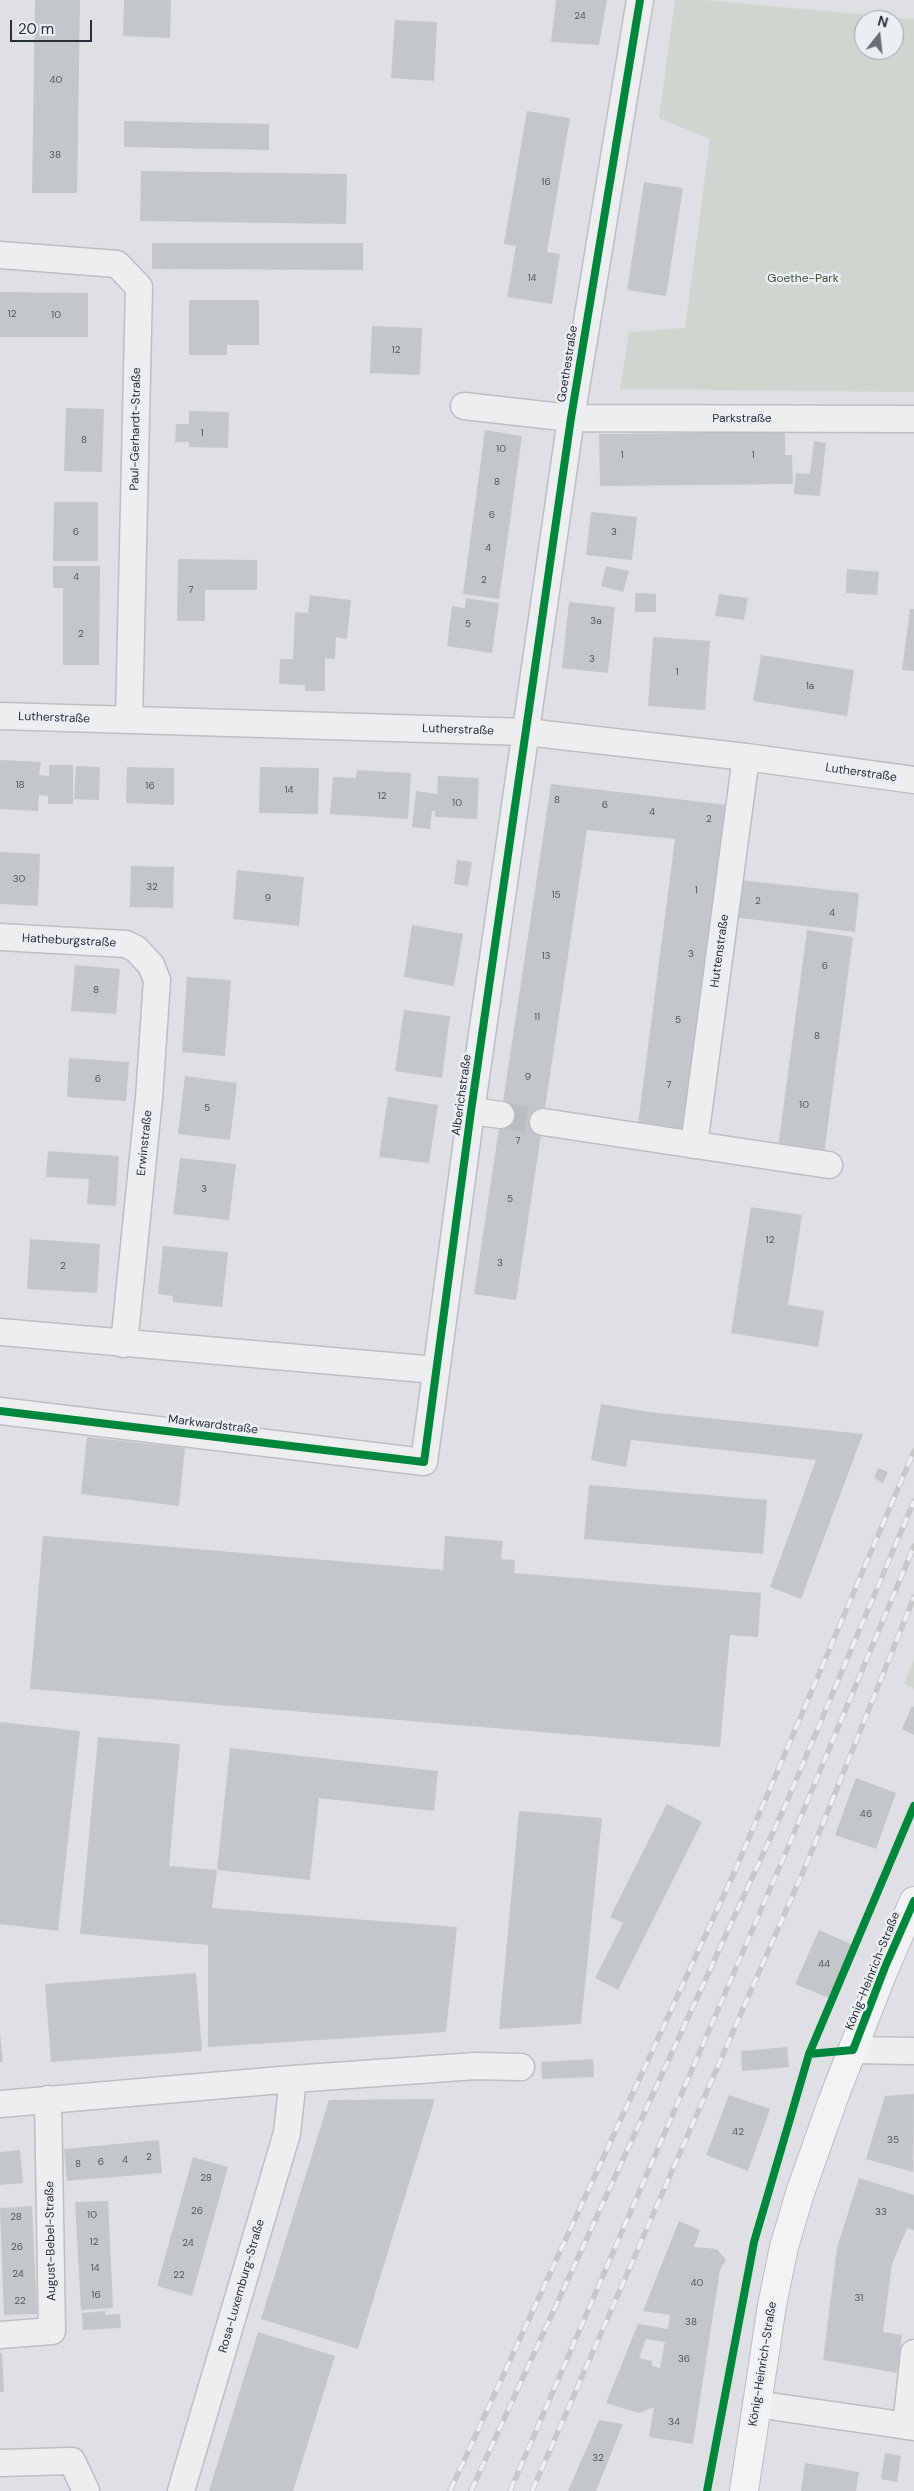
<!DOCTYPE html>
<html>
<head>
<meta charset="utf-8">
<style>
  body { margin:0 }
  #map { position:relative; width:914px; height:2491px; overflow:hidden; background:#dee0e3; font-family:"DM Sans",sans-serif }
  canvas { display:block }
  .north { position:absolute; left:854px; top:10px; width:50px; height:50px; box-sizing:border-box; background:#ebeff3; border:1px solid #9da2a9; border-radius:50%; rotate:16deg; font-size:14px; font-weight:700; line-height:20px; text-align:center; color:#282f39 }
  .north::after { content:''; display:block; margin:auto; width:18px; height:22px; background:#686d74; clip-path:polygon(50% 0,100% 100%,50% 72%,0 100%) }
  .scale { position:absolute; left:10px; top:20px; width:82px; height:22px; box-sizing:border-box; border:2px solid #282f39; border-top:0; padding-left:6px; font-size:15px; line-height:18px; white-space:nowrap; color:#282f39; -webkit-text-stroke:4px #ebeff3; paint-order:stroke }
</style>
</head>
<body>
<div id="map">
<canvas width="914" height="2491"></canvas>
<div class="north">N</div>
<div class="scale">20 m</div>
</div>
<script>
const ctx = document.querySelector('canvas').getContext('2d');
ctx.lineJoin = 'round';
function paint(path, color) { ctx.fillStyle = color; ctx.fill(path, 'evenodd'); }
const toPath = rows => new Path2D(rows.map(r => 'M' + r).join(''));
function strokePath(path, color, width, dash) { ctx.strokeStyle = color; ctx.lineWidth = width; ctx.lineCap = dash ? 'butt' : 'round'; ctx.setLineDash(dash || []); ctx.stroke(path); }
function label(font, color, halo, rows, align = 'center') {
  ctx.font = font + ' "DM Sans",sans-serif'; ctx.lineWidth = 5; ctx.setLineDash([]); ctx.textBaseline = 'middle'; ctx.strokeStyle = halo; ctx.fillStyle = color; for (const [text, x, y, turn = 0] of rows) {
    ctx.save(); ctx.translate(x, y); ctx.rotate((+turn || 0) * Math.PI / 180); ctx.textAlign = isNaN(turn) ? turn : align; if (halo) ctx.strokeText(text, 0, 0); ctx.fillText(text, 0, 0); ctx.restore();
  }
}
const green = toPath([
  [675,0,703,0,914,19,914,392,620,389,629,332,685,328,710,139,659,118],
  [864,20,894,20,894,50,864,50],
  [914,1660,914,1689,904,1684]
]);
const building = toPath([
  [35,0,80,0,77,193,32,193],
  [124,0,171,0,170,38,123,36],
  [556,0,607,0,599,45,551,42],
  [395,20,437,22,434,81,391,78],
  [527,111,570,118,547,252,560,254,552,304,507,297,516,246,504,244],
  [124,121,269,124,269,150,124,147],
  [141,171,347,174,346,224,140,221],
  [644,182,683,188,666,296,627,290],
  [152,243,363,243,363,270,152,269],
  [0,292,88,293,88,337,0,337],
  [189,300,259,300,259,345,227,345,227,355,189,355],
  [372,326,422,328,420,375,370,373],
  [66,408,104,409,102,472,64,471],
  [189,411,229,412,228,448,189,447,189,442,175,442,176,424,189,424],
  [485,430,522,436,499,599,463,594],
  [785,432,785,455,792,455,793,484,600,486,599,434],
  [814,441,826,443,820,496,794,494,796,473,810,474],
  [54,502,98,502,98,561,53,561],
  [591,512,637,517,632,560,586,555],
  [178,559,257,560,257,590,205,590,205,621,177,621],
  [53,566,100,566,99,665,63,665,63,588,53,588],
  [606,566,629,571,623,592,601,586],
  [847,569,879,572,877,595,846,593],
  [635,593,656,594,656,612,635,612],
  [719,594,748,598,744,620,715,616],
  [310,595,351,600,347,639,336,637,335,659,325,658,325,691,305,691,305,685,279,684,280,659,293,659,295,612,308,613],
  [466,598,499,603,492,653,447,646,452,606,465,608],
  [569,602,615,607,608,673,562,668],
  [910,609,914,609,914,671,902,670],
  [653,637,710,641,705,710,648,706],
  [761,655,854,670,847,716,753,701],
  [0,760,41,762,39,775,49,776,49,765,73,765,73,804,48,804,48,796,39,795,38,811,0,809],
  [76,766,100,767,99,800,74,799],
  [127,767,174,768,174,805,126,803],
  [260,767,319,768,318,814,259,813],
  [357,770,411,773,408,819,330,814,333,777,356,778],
  [438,776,479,778,477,819,435,817,435,811,432,811,430,829,412,827,416,791,437,794],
  [551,784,727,805,684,1130,638,1124,675,839,587,830,516,1300,474,1294],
  [0,852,40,854,38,906,0,904],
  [457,860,472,862,468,886,454,884],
  [131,866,174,867,173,908,130,907],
  [237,870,304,877,299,926,233,919],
  [721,878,859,893,855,932,733,917],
  [412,925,463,934,454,986,404,977],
  [807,930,853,937,824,1154,778,1148],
  [75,965,120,969,116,1014,71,1011],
  [187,977,231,980,225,1056,182,1052],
  [404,1010,450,1016,442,1078,395,1071],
  [69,1058,129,1062,126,1101,67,1097],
  [185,1076,237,1083,230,1140,178,1134],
  [388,1097,438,1105,429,1163,379,1157],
  [48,1151,119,1156,116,1206,87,1204,89,1179,46,1177],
  [180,1158,236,1164,229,1220,173,1214],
  [751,1207,802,1215,788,1305,824,1311,818,1347,731,1333],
  [30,1239,100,1244,97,1293,27,1289],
  [163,1246,228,1252,222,1307,173,1302,173,1296,158,1294],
  [601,1404,649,1412,863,1434,801,1599,770,1587,816,1460,631,1440,626,1467,591,1460],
  [87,1437,185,1448,179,1506,81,1494],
  [878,1468,888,1472,883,1483,874,1478],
  [589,1485,767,1500,763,1554,584,1539],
  [43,1536,443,1570,445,1536,503,1541,501,1559,515,1560,514,1573,761,1593,758,1637,730,1635,720,1747,30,1689],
  [912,1706,914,1707,914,1735,902,1729],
  [0,1722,80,1731,58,1931,0,1924],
  [98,1737,180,1744,169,1866,217,1870,230,1748,438,1771,434,1811,319,1798,310,1880,217,1870,212,1908,457,1927,446,2032,208,2047,208,1945,80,1934],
  [856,1778,896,1793,876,1849,835,1835],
  [667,1804,702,1822,618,1990,595,1978,623,1923,610,1917],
  [519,1811,602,1818,581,2024,499,2029],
  [819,1930,853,1945,829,1998,795,1984],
  [196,1973,202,2051,51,2062,45,1984],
  [0,2033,3,2062,0,2062],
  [787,2047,789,2067,742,2071,741,2051],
  [593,2059,594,2077,542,2079,541,2062],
  [914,2094,913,2172,866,2159,885,2096],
  [729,2095,770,2109,748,2171,706,2155],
  [435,2099,358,2349,261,2319,329,2100],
  [159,2140,162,2173,67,2181,64,2149],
  [20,2150,23,2183,0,2185,0,2152],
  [193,2157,228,2167,192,2296,157,2286],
  [859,2178,914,2195,914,2230,907,2228,892,2264,883,2332,902,2335,897,2373,823,2360,837,2248],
  [108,2201,113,2308,81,2310,75,2202],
  [32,2206,37,2314,4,2315,0,2208],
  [679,2221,700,2230,694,2247,717,2249,726,2260,720,2270,693,2444,649,2437,654,2407,639,2413,606,2403,638,2324,668,2329,670,2315,643,2311],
  [646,2339,665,2342,660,2368,652,2366,652,2361,639,2358],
  [105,2311,106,2315,120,2314,121,2328,83,2330,82,2313],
  [258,2332,335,2356,293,2491,209,2491],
  [0,2353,2,2353,4,2392,0,2392],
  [599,2420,623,2424,596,2491,568,2491],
  [885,2453,901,2456,897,2482,881,2479],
  [805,2463,859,2472,856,2491,801,2491]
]);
const minorTunnel = toPath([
  [501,1115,543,1122]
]);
const minor = toPath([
  [0,255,117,264,139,287,129,720],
  [464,406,571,418,914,419],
  [0,716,526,732,746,757,914,780],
  [0,937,126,944,136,949,151,965,157,980,149,1098,124,1344],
  [471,1111,501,1115],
  [543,1122,829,1165],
  [694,1145,746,757],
  [0,1332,436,1370],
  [0,1411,424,1462,471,1111,571,418,640,0],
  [853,2050,914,2051],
  [0,2104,293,2079,475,2066,521,2067],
  [0,2335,52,2331,48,2099],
  [756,2404,914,2427],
  [906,2426,914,2353],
  [0,2463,72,2461,86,2491],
  [181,2491,287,2133,293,2079]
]);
const major = toPath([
  [744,2491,772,2305,784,2247,800,2193,834,2097,885,1967,914,1901]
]);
const rail = toPath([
  [450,2491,734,1873,914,1451],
  [471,2491,785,1806,914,1501],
  [510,2491,789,1845,914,1546],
  [532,2491,809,1858,914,1597]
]);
const cycleway = toPath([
  [0,1411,424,1462,471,1111,571,418,640,0],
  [809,2054,914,1806],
  [707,2491,754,2242,809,2054,853,2050,885,1967,914,1901]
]);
const numberNames = [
  ["24",580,16],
  ["40",56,80],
  ["38",55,155],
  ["16",546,182],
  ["14",532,278],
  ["12",12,314],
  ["10",56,315],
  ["12",396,350],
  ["1",202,433],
  ["8",84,440],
  ["10",501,449],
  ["1",622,455],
  ["1",753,455],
  ["8",497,482],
  ["6",492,515],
  ["6",76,532],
  ["3",614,532],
  ["4",488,548],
  ["4",76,577],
  ["2",484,580],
  ["7",191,590],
  ["3a",596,621],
  ["5",468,624],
  ["2",81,634],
  ["3",592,659],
  ["1",677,672],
  ["1a",810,686],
  ["18",20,785],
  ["16",150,786],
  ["14",289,790],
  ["12",382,796],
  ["8",557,800],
  ["10",457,803],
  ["6",605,805],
  ["4",652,812],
  ["2",709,819],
  ["30",19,879],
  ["32",152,887],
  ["1",696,890],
  ["15",556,895],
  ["9",268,898],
  ["2",758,901],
  ["4",832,913],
  ["3",691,954],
  ["13",546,956],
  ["6",825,966],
  ["8",96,990],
  ["11",537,1017],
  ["5",678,1020],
  ["8",817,1036],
  ["9",528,1077],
  ["6",98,1079],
  ["7",669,1085],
  ["10",804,1105],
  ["5",207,1108],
  ["7",518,1141],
  ["3",204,1189],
  ["5",510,1199],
  ["12",770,1240],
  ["3",500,1263],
  ["2",63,1266],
  ["46",866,1814],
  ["44",824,1964],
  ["42",738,2132],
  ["35",893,2140],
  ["2",149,2157],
  ["4",125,2160],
  ["6",101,2162],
  ["8",78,2164],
  ["28",206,2178],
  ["26",197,2211],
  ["33",881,2212],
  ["10",92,2215],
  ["28",16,2217],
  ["12",94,2242],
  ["24",188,2243],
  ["26",17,2247],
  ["14",95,2268],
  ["24",18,2274],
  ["22",179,2275],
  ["40",697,2283],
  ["16",96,2295],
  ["31",859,2298],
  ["22",20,2301],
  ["38",691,2322],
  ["36",684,2359],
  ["34",674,2422],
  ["32",598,2458]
];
const parkNames = [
  ["Goethe-Park",803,279]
];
const streetNames = [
  ["Goethestraße",568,364,-81],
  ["Parkstraße",742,419],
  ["Paul-Gerhardt-Straße",136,429,-89],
  ["Lutherstraße",54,718,2],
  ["Lutherstraße",458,730,2],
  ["Lutherstraße",861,773,8],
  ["Hatheburgstraße",69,941,3],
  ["Huttenstraße",720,951,-82],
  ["Alberichstraße",462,1095,-82],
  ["Erwinstraße",145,1143,-84],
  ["Markwardstraße",213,1425,7],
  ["König-Heinrich-Straße",873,1971,-68],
  ["August-Bebel-Straße",51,2241,-91],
  ["Rosa-Luxemburg-Straße",242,2286,-74],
  ["König-Heinrich-Straße",763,2364,-81]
];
paint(green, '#cfd6cf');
paint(building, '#c4c7ca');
strokePath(minorTunnel, '#babdc1', 26, [26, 13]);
strokePath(minor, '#bcbec1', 29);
strokePath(major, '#bbbdc0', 30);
strokePath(minor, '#edeef0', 26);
strokePath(major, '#f2f3f4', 28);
strokePath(rail, '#c7c8ca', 5.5);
strokePath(rail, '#ebeff3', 4, [11]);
strokePath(cycleway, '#00873e', 8);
label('10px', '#51565f', null, numberNames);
label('12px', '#3d5337', '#ebeff3', parkNames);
label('12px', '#282f39', '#ebeff3', streetNames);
</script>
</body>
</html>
